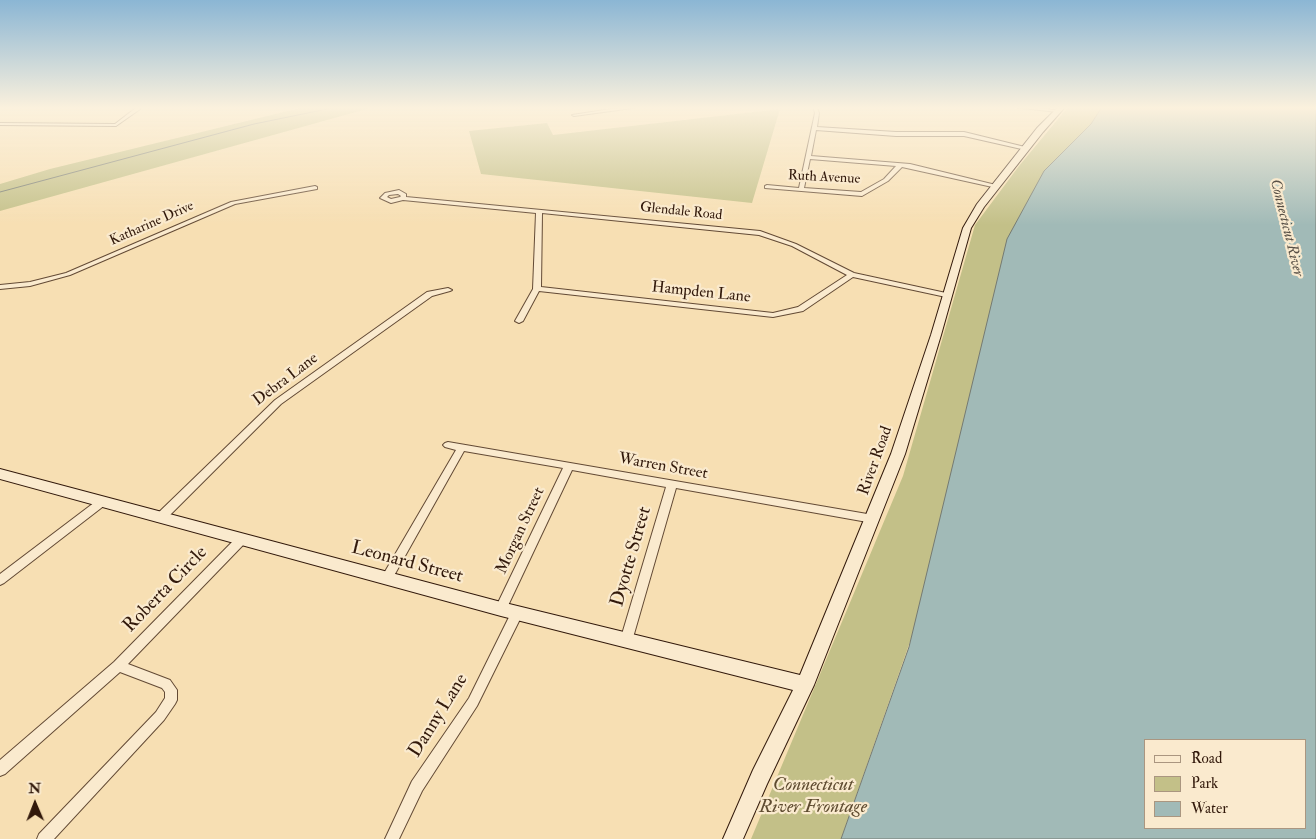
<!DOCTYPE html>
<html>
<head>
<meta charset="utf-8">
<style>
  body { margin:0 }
  #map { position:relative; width:1316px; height:839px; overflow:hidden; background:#f7dfb3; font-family:"IM FELL Double Pica",serif }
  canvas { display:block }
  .legend { position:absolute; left:1144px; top:739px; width:162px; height:90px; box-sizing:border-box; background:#faeace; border:1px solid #aa9680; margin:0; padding:6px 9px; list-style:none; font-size:15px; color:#32190b }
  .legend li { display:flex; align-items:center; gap:10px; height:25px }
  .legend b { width:25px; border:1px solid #aa9680 }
  .north { position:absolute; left:10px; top:779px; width:50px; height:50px; -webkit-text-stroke:4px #faeace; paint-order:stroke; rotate:359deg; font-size:14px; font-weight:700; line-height:20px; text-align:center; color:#32190b }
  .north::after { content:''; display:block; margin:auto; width:18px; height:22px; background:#32190b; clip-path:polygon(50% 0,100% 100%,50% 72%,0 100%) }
</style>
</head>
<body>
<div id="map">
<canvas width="1316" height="839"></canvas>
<ul class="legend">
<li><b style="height:6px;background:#faeace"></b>Road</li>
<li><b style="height:14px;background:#c3c088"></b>Park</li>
<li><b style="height:14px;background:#a1bab7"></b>Water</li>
</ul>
<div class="north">N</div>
</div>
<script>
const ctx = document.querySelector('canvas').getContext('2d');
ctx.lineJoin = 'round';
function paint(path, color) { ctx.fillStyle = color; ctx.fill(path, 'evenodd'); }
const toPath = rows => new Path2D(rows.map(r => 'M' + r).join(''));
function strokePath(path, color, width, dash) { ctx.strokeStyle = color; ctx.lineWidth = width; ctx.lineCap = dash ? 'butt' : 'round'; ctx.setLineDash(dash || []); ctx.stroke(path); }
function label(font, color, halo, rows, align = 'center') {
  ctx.font = font + ' "IM FELL Double Pica",serif'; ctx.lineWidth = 4.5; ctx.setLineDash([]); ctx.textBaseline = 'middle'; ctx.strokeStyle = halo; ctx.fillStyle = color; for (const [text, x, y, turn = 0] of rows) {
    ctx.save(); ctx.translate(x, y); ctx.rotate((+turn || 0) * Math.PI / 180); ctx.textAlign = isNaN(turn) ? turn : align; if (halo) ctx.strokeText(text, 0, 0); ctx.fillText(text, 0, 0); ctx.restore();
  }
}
const green = toPath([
  [304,107,374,107,0,211,0,184,50,169],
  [1068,107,1102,107,1091,124,841,839,751,839,903,476,975,225,1019,166],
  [780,109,752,203,481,174,469,131,547,123,553,135]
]);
const water = toPath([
  [1102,107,1316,107,1316,839,841,839,909,647,1007,239,1044,171,1091,124,1102,107],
  [1145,740,1305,740,1305,828,1145,828,1145,740]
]);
const stream = toPath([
  [0,192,254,124,337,107]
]);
const street = toPath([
  [137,107,143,107,116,126,0,125,0,123,115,124,137,107],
  [624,107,640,107,574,116,572,115,624,107],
  [813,107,817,107,819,113,817,127,896,132,964,132,1029,148,1026,150,964,136,896,136,816,130,811,156,910,164,1000,186,997,188,902,167,888,181,862,196,765,188,765,186,767,185,799,188,815,113,813,107],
  [810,159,896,166,884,179,861,192,804,188,810,159],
  [1012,107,1034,107,1060,111,1058,112,1012,107],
  [315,186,317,187,317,189,235,204,70,275,30,286,0,289,0,285,30,282,66,273,231,202,315,186],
  [399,190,406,194,406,197,760,231,796,244,854,273,946,293,950,295,946,297,853,277,803,311,773,317,539,291,523,321,519,323,515,321,533,289,536,213,403,200,391,203,380,198,385,193,399,190],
  [398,194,401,196,400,197,391,199,387,197,389,195,398,194],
  [542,213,759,235,792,246,847,275,798,307,773,313,541,287,542,213],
  [448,288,452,290,450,291,432,296,281,404,164,521,160,522,156,521,155,518,156,515,275,400,427,292,448,288],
  [448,442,873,515,877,516,878,519,877,522,873,523,676,488,632,641,630,645,626,646,622,645,620,641,666,487,572,470,505,612,501,614,497,612,495,609,563,468,464,451,391,581,387,583,383,581,382,578,383,575,456,450,445,447,443,445,445,443,448,442],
  [102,498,105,499,107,502,105,505,4,583,0,585,0,574,99,499,102,498],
  [241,536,245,537,246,540,245,543,128,664,170,680,177,690,177,700,175,704,164,720,54,839,37,839,39,834,156,712,165,698,165,692,162,688,120,672,5,774,0,776,0,760,114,662,237,537,241,536],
  [517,608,521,609,523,613,477,706,422,791,399,839,385,839,412,781,469,698,513,609,517,608]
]);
const secondary = toPath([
  [1058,107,1065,107,1043,132,984,207,971,228,941,335,905,454,814,685,767,784,743,839,723,839,753,770,793,690,501,616,0,479,0,469,501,602,800,675,891,454,931,335,963,228,977,204,1037,128,1058,107]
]);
const farStreetnames = [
  ["Ruth Avenue",824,178,3],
  ["Glendale Road",681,212,6],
  ["Katharine Drive",152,224,-24]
];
const farWaternames = [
  ["Connecticut River",1286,228,76]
];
const streetNames = [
  ["Hampden Lane",701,293,6],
  ["Debra Lane",286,380,-37],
  ["River Road",876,461,-70],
  ["Warren Street",663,467,10],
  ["Morgan Street",521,531,-65]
];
const nearStreetnames = [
  ["Dyotte Street",632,557,-74],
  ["Leonard Street",407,563,15],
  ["Roberta Circle",166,590,-46],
  ["Danny Lane",439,716,-58]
];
const nearParknames = [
  ["Connecticut",813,786],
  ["River Frontage",813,808]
];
paint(green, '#c3c088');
paint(water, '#a1bab7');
strokePath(water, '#757a72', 1);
strokePath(stream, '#757a72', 1);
strokePath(street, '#634a35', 2);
strokePath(secondary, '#32190b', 2);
paint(street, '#faeace');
paint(secondary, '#faeace');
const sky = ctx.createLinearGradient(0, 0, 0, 225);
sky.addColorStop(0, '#8bb6d4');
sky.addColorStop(0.48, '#fbf1dd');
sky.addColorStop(1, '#fbf1dd00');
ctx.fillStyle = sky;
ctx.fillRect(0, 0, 1316, 225);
label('14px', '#32190b', '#faeace', farStreetnames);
label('italic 15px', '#595147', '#faeace', farWaternames);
label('16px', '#32190b', '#faeace', streetNames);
label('19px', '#32190b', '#faeace', nearStreetnames);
label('italic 19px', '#5e4b30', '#faeace', nearParknames);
</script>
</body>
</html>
